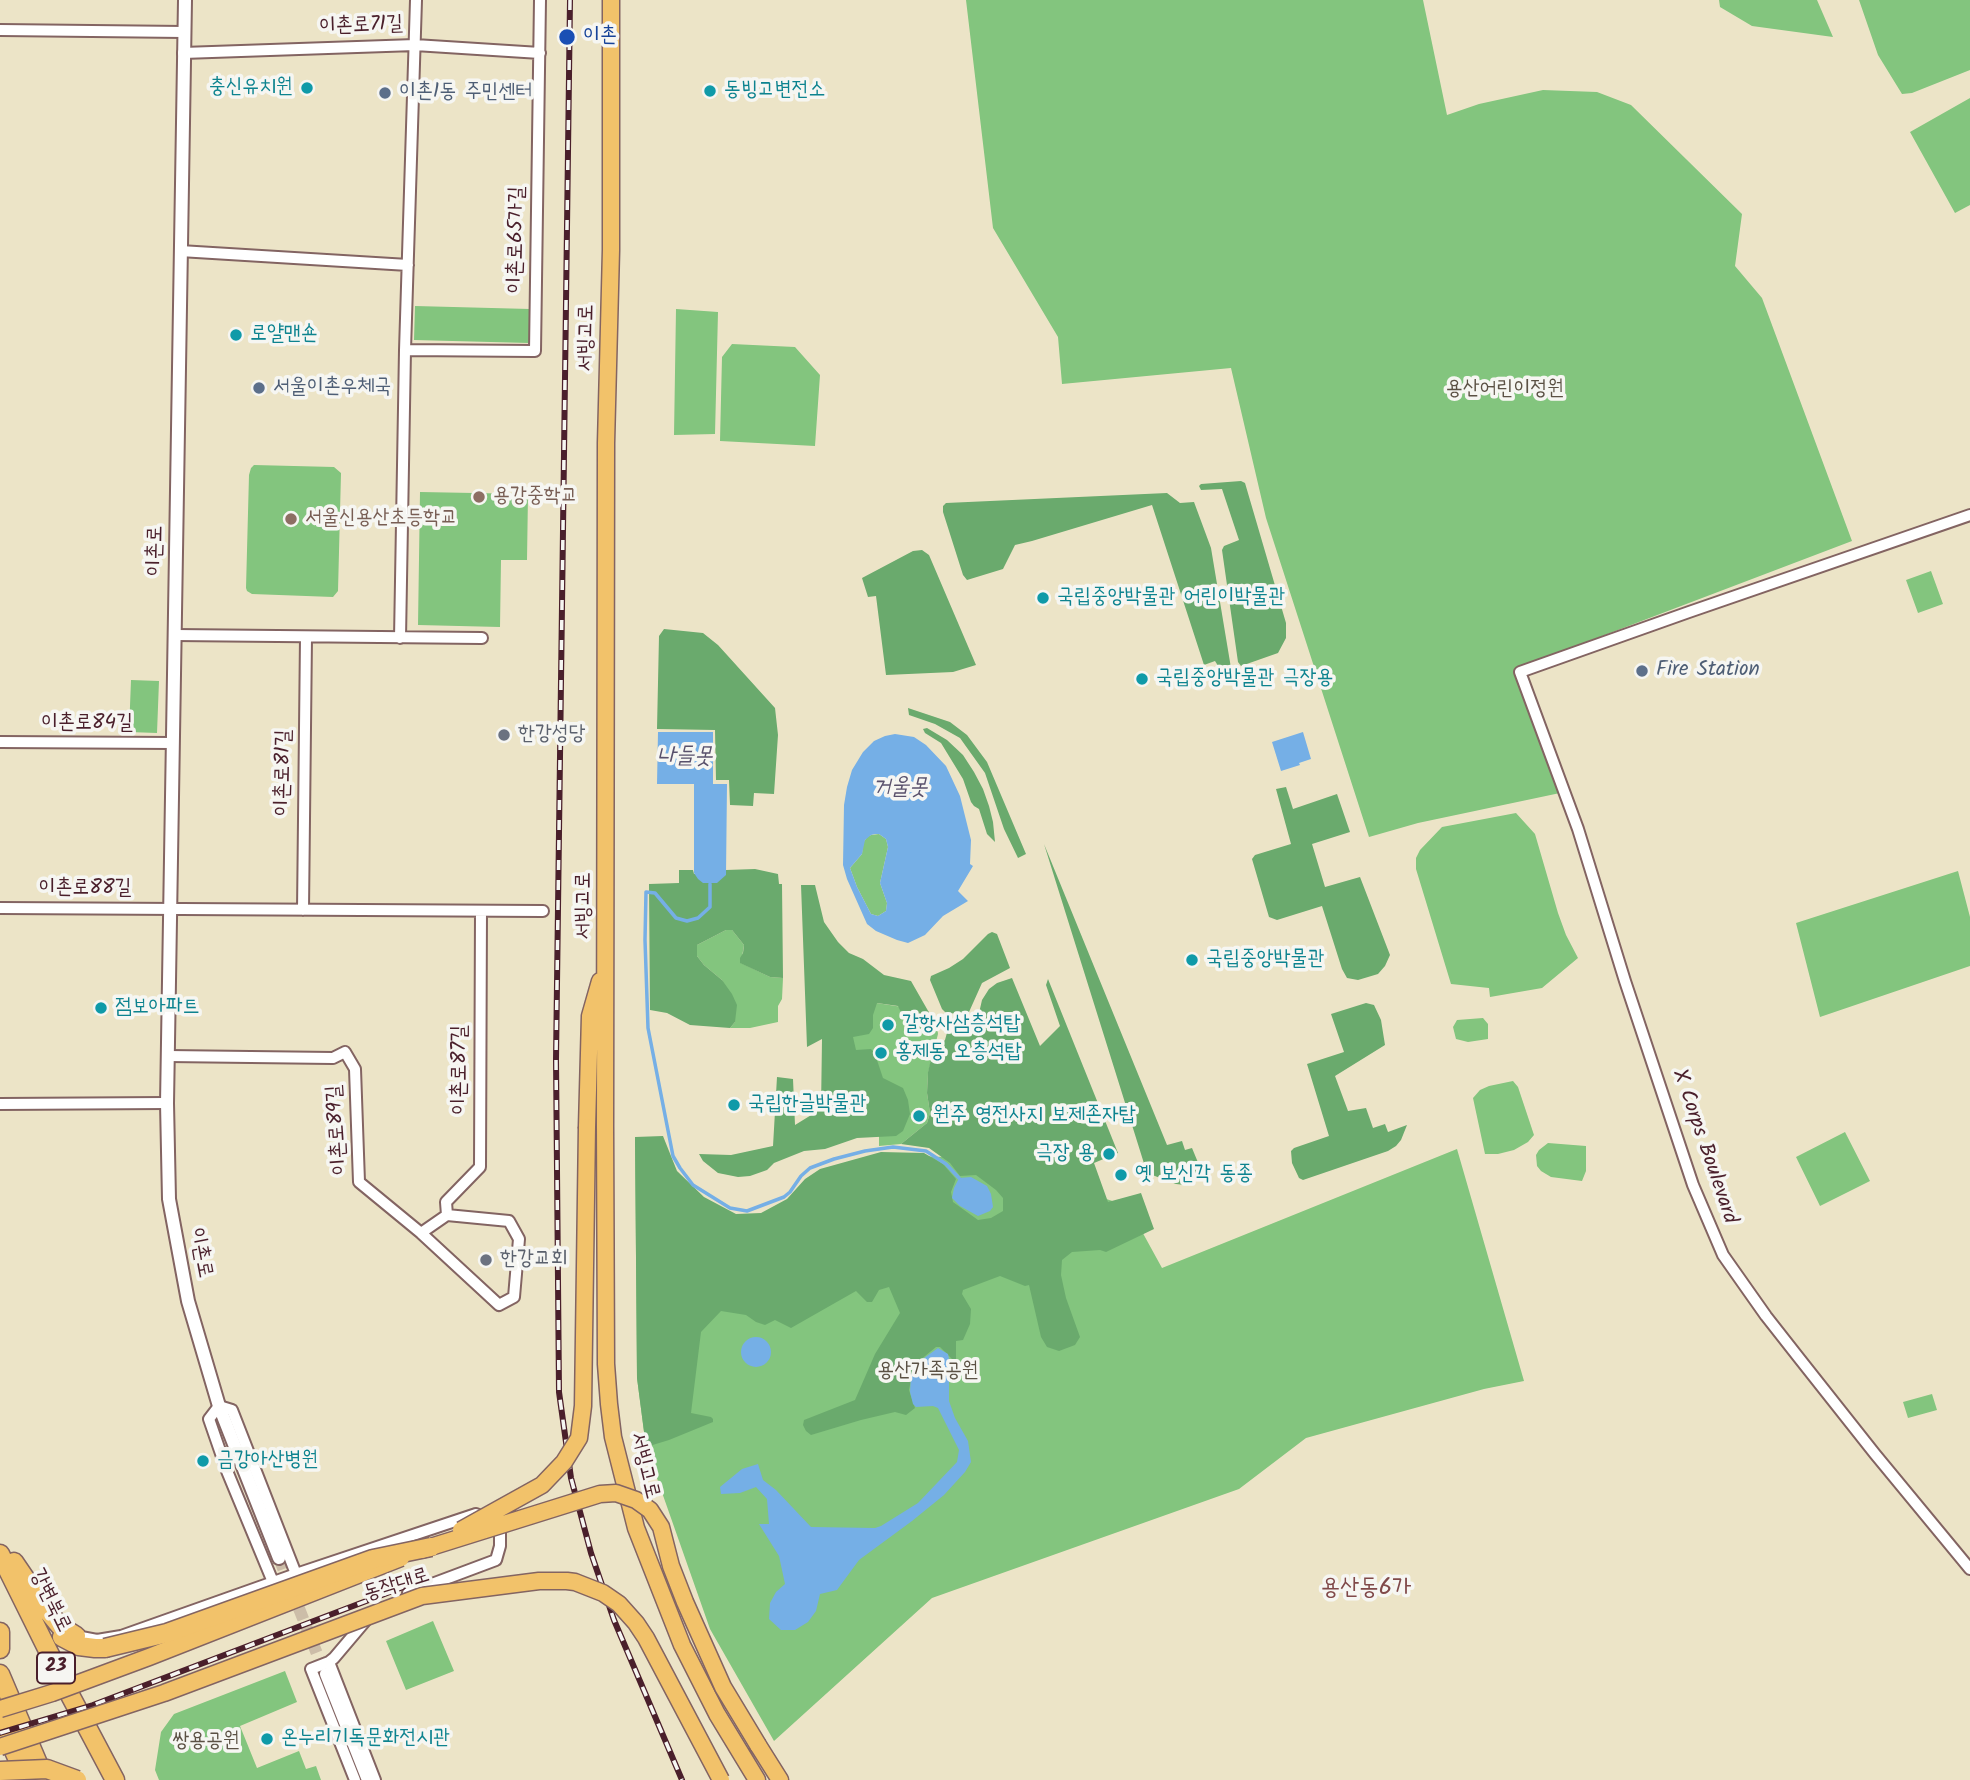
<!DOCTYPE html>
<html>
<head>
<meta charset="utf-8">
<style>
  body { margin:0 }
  canvas { display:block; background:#ece4c7 }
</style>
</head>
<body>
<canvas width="1970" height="1780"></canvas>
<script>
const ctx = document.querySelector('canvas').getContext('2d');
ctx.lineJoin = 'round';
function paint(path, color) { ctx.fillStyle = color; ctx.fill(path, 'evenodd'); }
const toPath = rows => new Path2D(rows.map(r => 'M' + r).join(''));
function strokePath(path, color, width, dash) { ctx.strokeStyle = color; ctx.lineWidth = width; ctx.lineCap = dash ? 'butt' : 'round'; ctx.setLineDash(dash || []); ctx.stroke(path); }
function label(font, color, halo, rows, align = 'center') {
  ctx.font = font + ' Kalam,"Poor Story",sans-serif'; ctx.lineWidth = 7; ctx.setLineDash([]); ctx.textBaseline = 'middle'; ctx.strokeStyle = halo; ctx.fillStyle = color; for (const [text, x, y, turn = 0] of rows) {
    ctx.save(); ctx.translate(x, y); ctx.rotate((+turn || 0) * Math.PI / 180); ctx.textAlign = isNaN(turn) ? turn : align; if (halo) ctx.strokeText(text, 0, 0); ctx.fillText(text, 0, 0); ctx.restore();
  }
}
const green = toPath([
  [966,0,1423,0,1447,115,1479,104,1543,90,1597,92,1631,105,1742,214,1735,266,1762,298,1852,541,1518,668,1560,793,1418,823,1369,837,1266,518,1231,368,1062,384,1058,337,993,228],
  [1719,0,1817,0,1833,37,1752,26,1720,7],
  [1859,0,1970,0,1970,70,1912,93,1902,94,1878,55],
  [1970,98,1970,205,1955,213,1910,132],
  [415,306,530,309,529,343,414,340],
  [676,309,718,312,715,434,674,435],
  [732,344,795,347,820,375,815,446,720,441,722,357],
  [254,465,334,467,341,473,338,591,333,597,252,594,247,591,246,588,249,475,251,468],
  [420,492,528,494,527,560,501,560,500,627,418,625],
  [1931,571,1943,604,1918,613,1906,580],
  [131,680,159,681,157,733,129,732],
  [1516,813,1535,834,1558,913,1566,935,1578,958,1542,988,1490,997,1489,988,1451,984,1416,869,1416,858,1420,850,1442,827],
  [879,834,886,839,888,847,880,883,887,903,886,911,878,916,871,914,857,887,850,868,862,854,863,843,867,837,871,835],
  [1958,871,1970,917,1970,966,1820,1017,1796,923],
  [726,930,732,930,744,945,741,963,770,977,783,978,782,999,778,1006,778,1022,750,1028,730,1028,735,1022,722,980,704,965,697,956,697,945],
  [851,999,928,1011,937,1026,938,1034,928,1073,927,1093,930,1113,927,1123,901,1144,879,1146,879,1129,851,1053],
  [1483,1018,1488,1024,1488,1039,1468,1042,1456,1039,1453,1027,1457,1020],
  [1513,1081,1518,1087,1534,1135,1528,1142,1514,1150,1498,1154,1485,1154,1473,1098,1480,1090,1489,1086],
  [1845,1132,1870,1181,1820,1206,1796,1157],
  [635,1137,649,1182,749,1224,881,1155,979,1158,1128,1206,1162,1268,1457,1149,1524,1381,1484,1389,1306,1438,1239,1489,932,1598,774,1741,710,1629,646,1447,637,1378],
  [1548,1143,1586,1146,1586,1171,1582,1181,1551,1177,1541,1171,1537,1166,1536,1155,1539,1150],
  [1932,1394,1937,1410,1908,1418,1903,1402],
  [433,1621,454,1671,406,1690,386,1641],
  [285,1671,297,1702,240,1726,257,1768,299,1751,306,1769,316,1766,321,1780,159,1780,155,1770,161,1732,174,1714]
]);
const forest = toPath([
  [1241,481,1245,483,1286,623,1286,638,1278,653,1241,666,1238,662,1222,550,1224,546,1239,540,1222,489,1201,490,1199,486,1201,484],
  [1167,493,1180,503,1194,502,1211,548,1231,668,1227,671,1220,669,1215,661,1204,665,1152,505,1032,541,1015,545,1003,569,967,580,963,575,943,512,943,506,946,503],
  [922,550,929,555,976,665,953,672,886,675,876,596,868,597,862,578,913,551],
  [664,629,703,633,718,645,775,708,778,735,774,794,754,793,753,806,730,805,729,780,716,780,715,730,657,729,659,636],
  [908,708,950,722,967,735,987,762,1026,854,1018,858,1004,829,985,773,960,738,935,724,909,715],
  [927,728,947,740,963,755,974,772,983,789,989,806,993,822,995,842,987,834,979,809,974,806,971,802,963,779,941,743,925,733,923,729],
  [1286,787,1293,809,1337,794,1350,832,1312,844,1325,887,1360,877,1390,955,1385,966,1378,974,1358,980,1347,978,1342,969,1322,906,1277,920,1269,917,1252,859,1255,855,1291,844,1276,789],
  [1044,844,1167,1145,1182,1141,1185,1150,1192,1148,1204,1177,1190,1183,1185,1185,1176,1184,1147,1173],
  [755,869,778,874,779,884,782,884,783,978,770,977,740,963,740,958,743,953,744,945,732,930,726,930,697,945,697,956,704,965,722,980,732,994,737,1005,735,1022,730,1028,690,1025,667,1013,650,1010,649,884,679,883,679,870,693,870,694,874,726,875,726,870],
  [801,885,815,885,824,922,838,942,849,953,863,959,884,975,911,981,931,1016,921,1021,910,1023,904,1019,898,1006,877,1003,873,1015,873,1028,869,1034,853,1037,856,1050,871,1049,875,1054,883,1078,903,1088,908,1100,910,1114,903,1131,896,1136,857,1138,825,1149,804,1151,774,1163,767,1170,750,1176,738,1177,718,1173,703,1161,699,1154,731,1155,773,1146,777,1077,793,1079,795,1125,821,1109,822,1039,807,1047],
  [992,932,997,934,1010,968,982,983,969,1012,963,1014,946,1013,942,1009,930,980,931,976,949,968,963,959,988,934],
  [1012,978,1040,1046,1060,1026,1046,985,1048,979,1118,1153,1094,1163,1108,1202,1141,1193,1154,1229,1106,1252,1100,1250,1072,1252,1062,1260,1061,1275,1066,1298,1080,1337,1075,1345,1059,1351,1047,1347,1041,1337,1029,1285,1025,1286,1000,1276,963,1290,962,1294,971,1309,970,1324,963,1340,956,1341,956,1363,940,1347,936,1347,919,1361,912,1375,909,1390,915,1408,906,1415,895,1412,861,1420,811,1435,806,1431,803,1425,804,1420,855,1400,875,1354,900,1313,889,1287,879,1290,872,1302,867,1302,856,1291,791,1328,775,1320,765,1325,756,1322,746,1315,721,1311,701,1332,691,1413,711,1417,713,1419,713,1422,669,1440,646,1447,637,1378,635,1137,663,1136,677,1171,704,1197,736,1214,761,1213,787,1199,805,1179,820,1169,881,1152,924,1153,943,1164,956,1179,951,1192,953,1202,978,1220,991,1218,1003,1211,1003,1198,996,1190,976,1175,960,1176,950,1163,929,1148,901,1144,927,1123,930,1113,927,1093,928,1072,932,1055,945,1040,948,1029,977,1022,982,1000,989,989,997,983],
  [1366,1003,1374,1005,1381,1020,1385,1045,1335,1076,1348,1111,1366,1108,1373,1128,1385,1124,1388,1132,1407,1125,1401,1140,1396,1146,1388,1151,1303,1180,1299,1178,1292,1163,1291,1151,1294,1148,1329,1136,1307,1064,1344,1052,1331,1014]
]);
const water = toPath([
  [658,732,713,732,713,784,727,784,726,875,717,883,703,883,698,879,694,873,694,784,657,784],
  [1303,732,1311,759,1299,763,1300,765,1281,771,1272,742],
  [895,734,914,737,926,745,946,766,960,796,971,840,970,864,973,866,958,891,968,901,943,916,925,935,908,943,897,940,876,931,867,924,847,879,843,865,844,805,847,787,852,770,863,752,874,741,885,736],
  [875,834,879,834,886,839,888,847,880,883,887,903,886,911,878,916,871,914,857,887,850,868,862,854,865,840,871,835],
  [971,1177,987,1186,991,1194,993,1207,990,1211,978,1216,960,1206,952,1198,954,1188,959,1178],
  '741 1352a15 15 0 1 1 30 0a15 15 0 1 1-30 0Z',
  [938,1348,948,1354,949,1359,949,1401,955,1418,968,1441,971,1462,965,1472,944,1495,912,1521,859,1560,837,1590,820,1594,816,1611,808,1622,795,1630,781,1630,769,1619,770,1603,776,1592,785,1584,779,1556,759,1524,769,1524,767,1499,756,1487,740,1493,721,1494,720,1487,742,1469,758,1464,763,1480,776,1490,811,1527,875,1528,881,1526,918,1503,957,1462,959,1450,938,1408,933,1406,916,1407,913,1404,910,1392,911,1375,920,1361]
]);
const stream = toPath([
  [710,884,710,907,698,918,687,921,676,918,655,893,646,892,645,940,648,1028,673,1156,680,1168,693,1185,730,1208,747,1211,784,1197,790,1192,801,1176,810,1168,834,1159,865,1151,893,1147,926,1151,946,1164,959,1178]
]);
const tertiaryTunnel = toPath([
  [279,1558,325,1674]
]);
const minor = toPath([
  [0,30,184,32],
  [183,53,415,45,540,53],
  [180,251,408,265],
  [405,350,535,351,540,0],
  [1970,515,1689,612,1520,672,1578,829,1625,981,1693,1185,1723,1255,1766,1316,1799,1358,1875,1454,1970,1569],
  [175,635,482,638],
  [400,638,405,350,416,0],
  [0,742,173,743],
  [0,908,543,911],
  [303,910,306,637],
  [168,1056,333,1058,345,1052,355,1069,359,1182,421,1233,499,1305,514,1297,519,1239,509,1221,447,1215,421,1233],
  [0,1104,167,1103],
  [447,1215,446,1202,480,1167,481,911],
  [273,1582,227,1471,209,1419,219,1406,232,1410,296,1574],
  [76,1636,97,1640,121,1636,296,1574,476,1514,490,1521,500,1532,500,1546,496,1560,408,1593],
  [329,1662,334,1658,367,1619],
  [355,1780,311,1669,329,1662,375,1780]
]);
const tertiary = toPath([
  [185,0,167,1103,169,1199,188,1301,219,1406,279,1558],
  [326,1674,368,1780]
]);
const primary = toPath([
  [611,0,611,250,606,443,605,1125,606,1364,609,1404,613,1437,636,1528,682,1645,717,1714,757,1780],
  [587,1127,590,1016,600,981],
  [758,1745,780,1780]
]);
const trunk = toPath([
  [0,1554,70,1695,115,1780],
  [14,1562,46,1609,60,1626,76,1636],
  [0,1632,0,1649],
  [62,1637,79,1646,95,1648,105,1648],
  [0,1674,45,1780],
  [0,1718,20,1765,29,1780]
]);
const rail = toPath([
  [570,0,556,1059,559,1392,571,1478,591,1553,614,1620,682,1780],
  [0,1733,93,1705,403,1587]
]);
const primaryBridge = toPath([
  [461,1530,542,1485,564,1462,579,1438,583,1406,587,1127],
  [421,1550,600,1494,616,1493,636,1500,650,1510,661,1527,671,1566,685,1602,723,1687,758,1745],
  [0,1709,52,1693,149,1657,401,1558],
  [0,1747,164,1693,422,1596,539,1581,567,1581,575,1582,603,1593,619,1604,636,1623,646,1638,721,1780]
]);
const trunkBridge = toPath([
  [105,1648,167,1633,373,1559,431,1547],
  [0,1771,47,1769,77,1780]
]);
const markers = [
  [567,37,9,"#1a4fb4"],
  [307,88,7,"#0f9aa8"],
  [710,91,7,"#0f9aa8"],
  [385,93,7,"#5c6f8a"],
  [236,335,7,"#0f9aa8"],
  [259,388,7,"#5c6f8a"],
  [479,497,7,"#8d6e63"],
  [291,519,7,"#8d6e63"],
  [1043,598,7,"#0f9aa8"],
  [1642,671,7,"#5c6f8a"],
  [1142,679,7,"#0f9aa8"],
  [504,735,7,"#6b7280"],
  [1192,960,7,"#0f9aa8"],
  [101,1008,7,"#0f9aa8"],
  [888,1025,7,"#0f9aa8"],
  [881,1053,7,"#0f9aa8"],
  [734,1105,7,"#0f9aa8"],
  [919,1116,7,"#0f9aa8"],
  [1109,1154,7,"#0f9aa8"],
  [1121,1175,7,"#0f9aa8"],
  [486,1260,7,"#6b7280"],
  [203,1461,7,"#0f9aa8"],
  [267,1739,7,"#0f9aa8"]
];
const shields = [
  [56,1668,38]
];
const shieldNames = [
  ["23",56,1668]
];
const streetNames = [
  ["이촌로71길",361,27,-2],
  ["이촌로65가길",518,240,-89],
  ["서빙고로",588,338,-89],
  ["이촌로",157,551,-89],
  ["이촌로84길",87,724],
  ["이촌로81길",285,773,-89],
  ["이촌로88길",85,889],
  ["서빙고로",585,906,-90],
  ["이촌로87길",461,1070,-90],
  ["이촌로89길",339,1130,-94],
  ["X Corps Boulevard",1703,1147,71],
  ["이촌로",199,1253,79],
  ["서빙고로",643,1466,76],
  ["동작대로",397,1586,-17],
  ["강변북로",49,1601,64]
];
const transitNames = [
  ["이촌",583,37]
];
const cultureNames = [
  ["충신유치원",293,88,"right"],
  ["동빙고변전소",724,91],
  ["로얄맨숀",250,335],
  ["국립중앙박물관 어린이박물관",1057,598],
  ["국립중앙박물관 극장용",1156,679],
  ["국립중앙박물관",1206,960],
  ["점보아파트",115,1008],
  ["갈항사삼층석탑",902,1025],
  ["홍제동 오층석탑",895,1053],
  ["국립한글박물관",748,1105],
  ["원주 영전사지 보제존자탑",933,1116],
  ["극장 용",1095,1154,"right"],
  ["옛 보신각 동종",1135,1175],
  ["금강아산병원",217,1461],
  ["온누리기독문화전시관",281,1739]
];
const serviceNames = [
  ["이촌1동 주민센터",399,93],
  ["서울이촌우체국",273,388],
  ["Fire Station",1656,671]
];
const parkNames = [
  ["용산어린이정원",1505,390],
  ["용산가족공원",928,1372],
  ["쌍용공원",206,1742]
];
const educationNames = [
  ["용강중학교",493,497],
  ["서울신용산초등학교",305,519]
];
const worshipNames = [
  ["한강성당",518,735],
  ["한강교회",500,1260]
];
const waterNames = [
  ["나들못",685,758],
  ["거울못",900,789]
];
const quarterNames = [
  ["용산동6가",1366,1590]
];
paint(green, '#83c57e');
paint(forest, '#6aaa6d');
paint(water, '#75afe6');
strokePath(stream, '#75afe6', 3.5);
strokePath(tertiaryTunnel, '#ccbda8', 12, [12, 6]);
strokePath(minor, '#836462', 14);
strokePath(tertiary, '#836462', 16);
strokePath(primary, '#836462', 19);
strokePath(trunk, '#836462', 21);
strokePath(minor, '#fff', 10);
strokePath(tertiary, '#fff', 12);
strokePath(primary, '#f2c26a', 16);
strokePath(trunk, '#f2c26a', 18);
strokePath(rail, '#4a1f2b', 6);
strokePath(rail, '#f6f6f2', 3.5, [10]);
strokePath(primaryBridge, '#836462', 19, []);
strokePath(trunkBridge, '#836462', 21, []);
strokePath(primaryBridge, '#f2c26a', 16);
strokePath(trunkBridge, '#f2c26a', 18);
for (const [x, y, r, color] of markers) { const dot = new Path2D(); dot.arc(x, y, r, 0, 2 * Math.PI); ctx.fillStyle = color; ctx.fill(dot); strokePath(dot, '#f6f6f2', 2.5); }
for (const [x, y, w] of shields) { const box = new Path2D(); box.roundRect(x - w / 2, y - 15.5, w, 31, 5); ctx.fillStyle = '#f6f6f2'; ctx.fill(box); strokePath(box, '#4a1f2b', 2); }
label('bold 19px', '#4a1f2b', null, shieldNames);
label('21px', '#4a1f2b', '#f6f6f2', streetNames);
label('21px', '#164399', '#f6f6f2', transitNames, 'left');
label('21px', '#0d838f', '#f6f6f2', cultureNames, 'left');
label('21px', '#4e5e75', '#f6f6f2', serviceNames, 'left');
label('21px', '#5b5144', '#f6f6f2', parkNames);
label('21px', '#785e54', '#f6f6f2', educationNames, 'left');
label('21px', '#5b616d', '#f6f6f2', worshipNames, 'left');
label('italic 23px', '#59516c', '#f6f6f2', waterNames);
label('24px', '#804949', '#f6f6f2', quarterNames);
</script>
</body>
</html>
